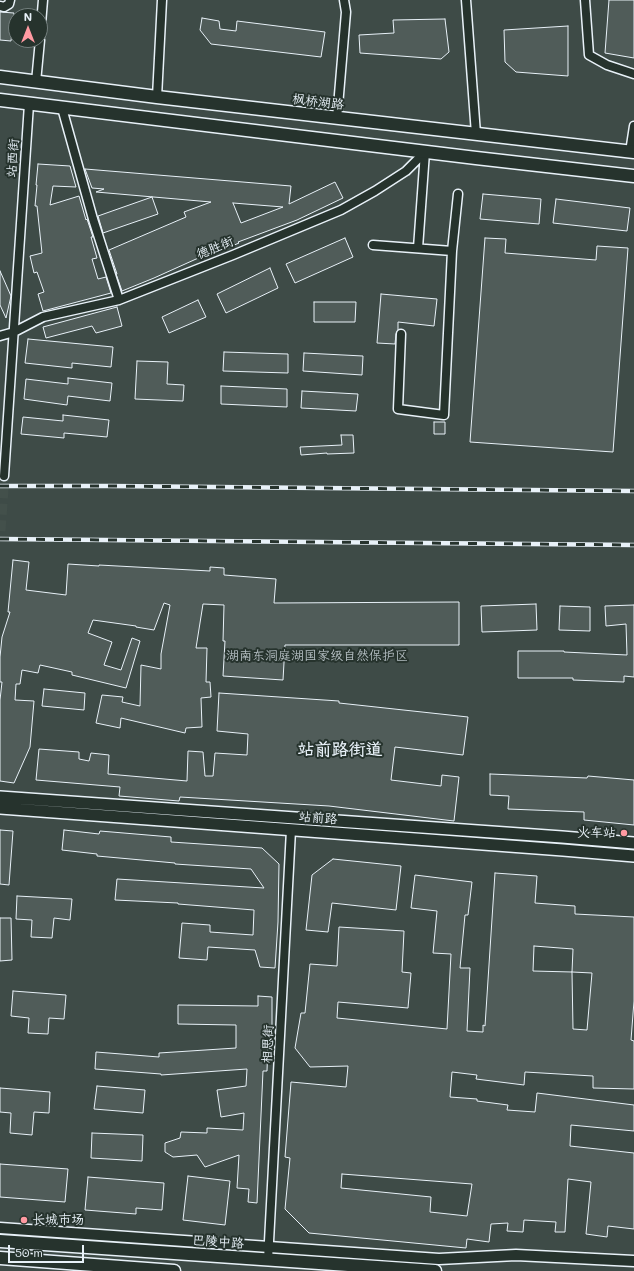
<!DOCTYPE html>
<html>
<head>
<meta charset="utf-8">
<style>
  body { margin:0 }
  #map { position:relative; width:634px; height:1271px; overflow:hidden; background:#26332d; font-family:Mali,sans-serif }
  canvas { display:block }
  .north { position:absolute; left:8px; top:8px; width:40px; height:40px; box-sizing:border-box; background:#26332d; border:1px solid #747f7e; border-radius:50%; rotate:0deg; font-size:11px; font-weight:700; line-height:16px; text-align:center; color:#e8f1f8 }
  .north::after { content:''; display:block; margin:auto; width:14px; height:18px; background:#ff9aa2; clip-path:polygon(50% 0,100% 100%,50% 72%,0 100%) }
  .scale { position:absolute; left:8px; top:1245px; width:76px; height:18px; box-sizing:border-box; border:2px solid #e8f1f8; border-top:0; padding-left:5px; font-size:12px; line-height:14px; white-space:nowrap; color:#e8f1f8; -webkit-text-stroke:3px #26332d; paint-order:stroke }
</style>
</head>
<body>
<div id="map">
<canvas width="634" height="1271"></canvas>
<div class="north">N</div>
<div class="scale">50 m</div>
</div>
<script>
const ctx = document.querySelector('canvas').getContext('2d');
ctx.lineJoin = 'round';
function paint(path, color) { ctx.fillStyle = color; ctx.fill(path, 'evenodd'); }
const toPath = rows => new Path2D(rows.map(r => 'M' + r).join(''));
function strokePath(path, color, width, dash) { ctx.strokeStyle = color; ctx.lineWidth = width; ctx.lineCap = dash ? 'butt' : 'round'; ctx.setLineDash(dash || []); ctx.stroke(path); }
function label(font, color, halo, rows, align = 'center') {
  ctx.font = font + ' Mali,"LXGW WenKai TC",sans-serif'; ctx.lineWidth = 4; ctx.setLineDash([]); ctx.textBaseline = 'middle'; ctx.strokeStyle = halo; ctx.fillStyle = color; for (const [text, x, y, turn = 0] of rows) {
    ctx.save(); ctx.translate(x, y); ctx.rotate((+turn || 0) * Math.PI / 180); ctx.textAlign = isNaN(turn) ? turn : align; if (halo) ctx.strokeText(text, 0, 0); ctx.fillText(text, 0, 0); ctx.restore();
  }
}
const green = toPath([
  [0,0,634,0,634,1271,0,1271],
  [16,16,40,16,40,40,16,40]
]);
const building = toPath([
  [609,0,634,0,634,58,605,53,609,0],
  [0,12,14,13,11,41,0,40,0,12],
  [202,18,219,21,220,29,236,31,237,21,325,32,321,57,211,44,200,30,202,18],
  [445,19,449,52,441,59,360,53,359,35,394,33,393,20,445,19],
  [568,26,568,76,516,72,505,62,504,30,568,26],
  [38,164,70,166,76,187,53,186,50,205,79,196,86,220,87,219,93,237,91,237,97,258,92,259,98,279,106,277,111,293,43,311,38,294,44,292,37,272,34,273,30,256,42,253,37,206,35,206,37,185,36,185,38,164],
  [85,169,291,186,289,204,335,182,343,198,297,220,238,242,239,243,206,257,205,255,154,278,122,291,116,274,117,274,109,250,186,217,184,212,211,202,96,192,104,189,92,188,85,169],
  [233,203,283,207,241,223,233,203],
  [483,194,541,199,539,224,480,219,483,194],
  [152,197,158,214,103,233,98,216,152,197],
  [556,199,630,208,627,231,553,223,556,199],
  [345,238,353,257,295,283,286,264,345,238],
  [485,238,506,239,505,253,596,260,597,246,628,248,613,452,470,442,485,238],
  [270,268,278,288,226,313,217,294,270,268],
  [0,271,11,296,6,318,0,305,0,271],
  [381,294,437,299,434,326,398,322,398,330,396,334,395,344,377,343,381,294],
  [198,300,206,317,169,333,162,317,198,300],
  [314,302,356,302,355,322,314,322,314,302],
  [117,307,122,326,96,333,92,326,46,338,43,327,117,307],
  [28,339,113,347,111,367,72,363,72,368,25,363,28,339],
  [224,352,288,354,288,373,223,371,224,352],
  [304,353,363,356,362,375,303,371,304,353],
  [137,361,168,362,167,384,184,385,183,401,135,399,137,361],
  [68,378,112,383,110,401,68,396,67,405,24,399,26,379,68,384,68,378],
  [221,386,287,389,287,407,221,404,221,386],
  [302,391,358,394,356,411,301,408,302,391],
  [63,415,109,420,107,437,64,433,64,438,21,434,23,417,63,421,63,415],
  [434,422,445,422,445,434,434,434,434,422],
  [341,435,353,435,354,453,327,454,327,453,301,455,300,447,342,445,341,435],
  [13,560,29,562,26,590,66,595,68,564,99,566,99,565,210,571,210,567,224,568,224,575,276,579,274,603,459,602,459,645,285,645,283,680,223,676,225,641,223,641,224,605,203,604,196,648,207,648,206,682,210,682,211,697,201,698,202,727,186,728,185,733,121,718,120,728,96,723,102,695,123,697,122,702,140,706,141,665,161,669,161,654,170,605,164,603,154,630,136,627,136,626,93,620,88,633,112,642,104,665,121,670,132,638,140,641,126,688,72,675,72,672,40,665,38,673,22,670,20,684,16,684,15,700,34,701,30,747,14,783,0,781,0,700,2,682,0,682,0,657,2,637,10,612,8,612,13,560],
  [536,604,537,630,482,632,481,606,536,604],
  [634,605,634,677,624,676,624,682,573,680,573,678,518,678,518,651,564,651,564,652,627,655,626,624,606,626,605,606,634,605],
  [560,606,590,607,590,631,559,630,560,606],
  [44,689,85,693,84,710,42,706,44,689],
  [219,693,339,701,339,703,468,717,463,755,395,747,391,780,441,786,442,775,459,777,454,821,329,806,180,797,179,801,119,796,120,787,36,780,39,749,79,752,79,759,89,761,91,753,109,755,108,774,187,781,188,751,203,752,205,776,213,776,215,753,247,755,248,734,217,731,219,693],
  [490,774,587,778,588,776,634,780,634,825,584,820,584,812,508,809,509,796,490,795,490,774],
  [0,830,13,831,9,885,0,884,0,830],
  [64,830,99,834,100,831,171,837,171,842,262,848,279,864,278,922,275,968,260,967,255,950,208,947,207,960,179,958,182,923,210,925,210,932,253,935,254,910,178,904,178,903,115,900,117,879,264,888,251,869,175,864,175,863,97,856,97,854,62,850,64,830],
  [333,859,401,866,396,910,332,903,328,932,306,930,312,875,333,859],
  [495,873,537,876,535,903,575,906,575,914,634,917,634,1001,631,1040,634,1041,634,1089,593,1088,593,1076,525,1072,524,1085,476,1079,477,1075,452,1072,450,1097,477,1099,477,1101,508,1105,507,1110,535,1112,537,1093,634,1105,634,1131,571,1125,570,1146,634,1153,634,1229,608,1226,607,1237,586,1234,591,1182,568,1179,565,1232,555,1232,556,1222,524,1220,523,1232,507,1231,508,1223,491,1224,489,1242,467,1239,466,1248,309,1233,285,1209,290,1158,285,1157,291,1082,346,1087,348,1066,310,1067,295,1048,301,1013,305,1013,310,964,337,966,339,927,404,931,402,972,411,973,408,1008,338,1002,337,1018,447,1029,451,954,433,953,437,911,411,908,415,875,472,882,468,915,465,915,460,968,470,968,467,1031,483,1032,483,1025,485,1026,495,873],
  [534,946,573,949,572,972,533,971,534,946],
  [572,972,592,973,587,1030,573,1029,572,972],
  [342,1174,472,1184,467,1216,430,1212,431,1197,341,1188,342,1174],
  [17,896,72,899,70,920,54,918,52,938,31,937,32,920,16,919,17,896],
  [0,918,11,918,12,960,0,961,0,918],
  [13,991,66,995,64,1019,49,1018,48,1034,28,1033,29,1018,11,1016,13,991],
  [258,996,272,997,272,1043,268,1043,267,1071,263,1071,257,1203,248,1202,249,1189,237,1188,239,1155,205,1167,197,1155,173,1157,165,1152,165,1143,180,1138,181,1132,207,1133,207,1128,243,1130,244,1113,221,1117,217,1090,246,1086,247,1069,161,1075,161,1074,95,1069,96,1052,159,1057,159,1053,236,1048,236,1025,178,1024,178,1005,258,1006,258,996],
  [97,1086,145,1090,143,1113,94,1109,97,1086],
  [0,1088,50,1092,49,1113,34,1112,32,1135,10,1133,11,1113,0,1112,0,1088],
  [92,1133,143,1135,142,1161,91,1158,92,1133],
  [0,1164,68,1169,65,1202,0,1197,0,1164],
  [188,1176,230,1181,225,1225,183,1220,188,1176],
  [88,1177,164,1183,162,1210,136,1208,136,1214,85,1210,88,1177]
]);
const secondaryTunnel = toPath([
  [0,531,4,476]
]);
const minor = toPath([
  [466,0,476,134],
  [585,0,589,55,607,65,634,74],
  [0,6,4,7,9,4,10,0],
  [40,36,43,0],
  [36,82,40,40],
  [157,97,162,0],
  [62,108,93,219,119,300],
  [337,118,346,12,344,0],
  [630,152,634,126],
  [373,245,452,251,458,194],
  [418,248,425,152],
  [401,334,398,409,444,415,452,251],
  [0,336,14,332,43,317,119,300,233,255,341,210,375,191,406,171,425,152],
  [4,476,29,104],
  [268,1260,291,830]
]);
const tertiary = toPath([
  [0,1228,439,1259,516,1255,634,1261]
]);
const secondary = toPath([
  [0,797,562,837,634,843],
  [0,808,563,850,634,856]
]);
const primary = toPath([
  [0,77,157,97,634,152],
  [0,100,476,158,634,176],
  [0,1241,435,1271],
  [0,1258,174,1271]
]);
const rail = toPath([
  [0,486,110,486,634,491],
  [0,539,634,545]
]);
const markers = [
  [624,833,4,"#ff9aa2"],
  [24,1220,4,"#ff9aa2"]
];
const streetNames = [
  ["枫桥湖路",318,102,7],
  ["站西街",13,158,-86],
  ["德胜街",215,248,-22],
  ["站前路",318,818,4],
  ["相思街",268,1044,-87],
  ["巴陵中路",218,1242,4]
];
const parkNames = [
  ["湖南东洞庭湖国家级自然保护区",317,656]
];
const poiNames = [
  ["火车站",616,833],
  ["长城市场",32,1220,"left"]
];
const districtNames = [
  ["站前路街道",340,750]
];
paint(green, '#3e4b47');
paint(building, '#505c59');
strokePath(building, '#e8f1f8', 1);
strokePath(secondaryTunnel, '#43504b', 11, [11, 5.5]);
strokePath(minor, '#e8f1f8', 11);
strokePath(tertiary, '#e8f1f8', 13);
strokePath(secondary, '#e8f1f8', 14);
strokePath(primary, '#e8f1f8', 15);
strokePath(minor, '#26332d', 8);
strokePath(tertiary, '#26332d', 10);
strokePath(secondary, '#26332d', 11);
strokePath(primary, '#26332d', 12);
strokePath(rail, '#e8f1f8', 4.5);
strokePath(rail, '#26332d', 3, [9]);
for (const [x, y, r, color] of markers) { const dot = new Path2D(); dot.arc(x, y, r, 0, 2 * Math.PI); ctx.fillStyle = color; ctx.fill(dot); strokePath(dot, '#26332d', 1.5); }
label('13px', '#e8f1f8', '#26332d', streetNames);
label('13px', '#b5bfc3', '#26332d', parkNames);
label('13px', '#e8f1f8', '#26332d', poiNames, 'right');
label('bold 17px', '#e8f1f8', '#26332d', districtNames);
</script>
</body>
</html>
